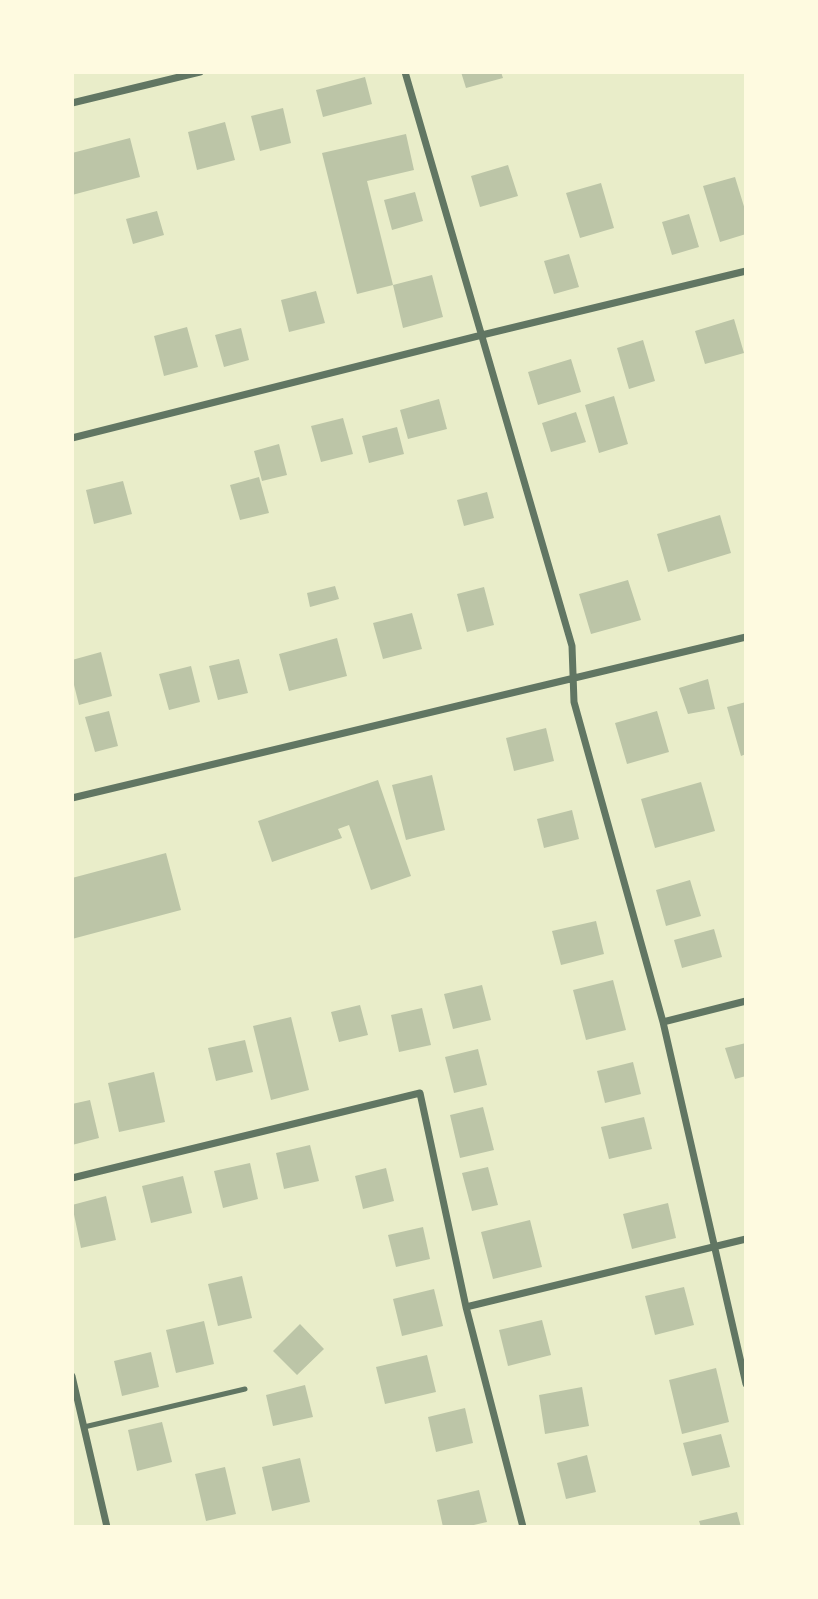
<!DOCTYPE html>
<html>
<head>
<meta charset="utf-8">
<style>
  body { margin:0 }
  #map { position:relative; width:818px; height:1599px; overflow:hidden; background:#e9edc9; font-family:"IBM Plex Sans",sans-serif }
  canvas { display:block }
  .frame { position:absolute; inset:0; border:74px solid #fefae0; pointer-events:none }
</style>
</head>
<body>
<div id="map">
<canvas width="818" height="1599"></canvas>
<div class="frame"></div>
</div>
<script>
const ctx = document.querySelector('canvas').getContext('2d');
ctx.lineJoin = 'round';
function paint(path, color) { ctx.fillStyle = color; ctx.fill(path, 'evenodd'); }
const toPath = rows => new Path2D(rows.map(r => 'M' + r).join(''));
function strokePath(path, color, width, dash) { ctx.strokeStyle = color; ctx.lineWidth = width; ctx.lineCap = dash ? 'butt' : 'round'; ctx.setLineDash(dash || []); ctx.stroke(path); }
const building = toPath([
  [461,72,501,72,503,78,466,88],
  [365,77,372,104,323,117,316,90],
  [283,108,291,143,260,151,251,116],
  [225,122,235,160,197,170,188,132],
  [406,134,414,170,367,181,393,285,357,294,322,153],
  [130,138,140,177,72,195,72,153],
  [508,165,518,196,480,207,471,176],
  [735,177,746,213,746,234,720,242,703,186],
  [601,183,614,228,580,238,566,193],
  [415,192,423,221,392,230,384,200],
  [157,211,164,235,133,244,126,219],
  [689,214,699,247,672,255,662,222],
  [569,254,579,287,554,294,544,261],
  [432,275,443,317,403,328,393,285],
  [316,291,325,323,289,332,281,300],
  [734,319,744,353,705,364,695,331],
  [187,327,198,367,164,376,154,336],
  [241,328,249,360,224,367,215,335],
  [643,340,655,381,629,389,617,348],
  [571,359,581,392,538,405,528,372],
  [614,396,628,444,599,453,585,405],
  [439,399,447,429,408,439,400,410],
  [576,412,586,442,551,452,542,423],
  [343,418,353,454,321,462,311,426],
  [397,427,404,454,369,463,362,436],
  [279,444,287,475,262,481,254,451],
  [259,477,269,513,240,520,230,485],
  [123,481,132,514,94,524,86,490],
  [487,492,494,518,464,526,457,500],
  [720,515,731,553,668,572,657,534],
  [628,580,641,620,591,634,579,594],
  [335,586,339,599,310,607,307,593],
  [484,587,494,625,467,632,457,594],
  [412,613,422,649,383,659,373,623],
  [337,638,347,676,289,691,279,654],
  [101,652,112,696,79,705,72,677,72,660],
  [239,659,248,693,218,700,209,666],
  [191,666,200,702,169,710,159,674],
  [708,679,715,709,688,714,679,688],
  [746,702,746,754,741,756,727,707],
  [109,711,118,746,95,752,85,717],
  [657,711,669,752,627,764,615,723],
  [546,728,554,761,514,771,506,738],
  [432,775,445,830,406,840,392,785],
  [378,780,411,876,371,890,349,825,338,829,342,838,272,862,258,821],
  [701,782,715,831,655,848,641,799],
  [572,810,579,839,544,848,537,819],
  [166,853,181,910,72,939,72,878],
  [690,880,701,916,666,926,656,890],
  [596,921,604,954,561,965,552,931],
  [714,929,722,957,682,968,674,940],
  [613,980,626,1030,586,1040,573,990],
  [482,985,491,1020,453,1029,444,994],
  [360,1005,368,1035,339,1042,331,1012],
  [422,1008,431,1045,399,1052,391,1015],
  [291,1017,309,1090,271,1100,253,1026],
  [245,1040,253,1072,216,1081,208,1048],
  [746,1043,746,1076,735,1079,725,1048],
  [478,1049,487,1085,454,1093,445,1057],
  [633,1062,641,1094,605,1103,597,1071],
  [154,1072,165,1122,119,1132,108,1083],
  [90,1100,99,1138,72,1145,72,1104],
  [483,1107,494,1150,460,1158,450,1115],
  [644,1117,652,1149,609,1159,601,1127],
  [310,1145,319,1181,284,1189,276,1153],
  [250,1163,258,1199,223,1208,214,1171],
  [488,1167,498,1205,472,1211,462,1173],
  [386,1168,394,1201,363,1209,355,1176],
  [183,1176,192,1213,151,1223,142,1186],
  [106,1196,116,1240,81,1248,72,1205],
  [668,1203,676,1238,632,1249,623,1214],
  [530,1220,542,1267,493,1279,481,1232],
  [423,1227,430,1259,396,1267,388,1235],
  [242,1276,252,1318,218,1326,208,1284],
  [684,1287,694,1325,655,1335,645,1296],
  [434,1289,443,1326,402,1336,393,1299],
  [542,1320,551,1355,508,1366,499,1330],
  [204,1321,214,1364,176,1373,166,1330],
  [300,1324,324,1349,297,1375,273,1351],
  [151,1352,159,1387,122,1396,114,1361],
  [427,1355,436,1392,385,1404,376,1367],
  [716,1368,729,1422,682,1434,669,1380],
  [305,1385,313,1417,273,1426,266,1395],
  [582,1387,589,1426,545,1434,539,1395],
  [465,1408,473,1443,436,1452,428,1417],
  [162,1422,172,1462,137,1471,128,1430],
  [721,1434,730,1467,692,1476,683,1443],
  [587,1455,596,1492,566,1499,557,1463],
  [300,1458,310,1502,272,1511,262,1467],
  [225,1467,236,1514,206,1521,195,1474],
  [479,1490,487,1522,465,1527,443,1527,437,1500],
  [737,1512,741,1527,701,1527,699,1521]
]);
const service = toPath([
  [84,1427,245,1389]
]);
const minor = toPath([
  [405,72,572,646,574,702,663,1022,746,1384],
  [72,103,200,72],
  [72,438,482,335,746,271],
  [72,798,746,637],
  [663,1022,746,1001],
  [72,1178,420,1093,466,1307,523,1527],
  [466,1307,746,1239],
  [72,1376,107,1527]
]);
paint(building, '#bcc5a7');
strokePath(service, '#617663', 5);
strokePath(minor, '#617663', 7);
</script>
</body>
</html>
